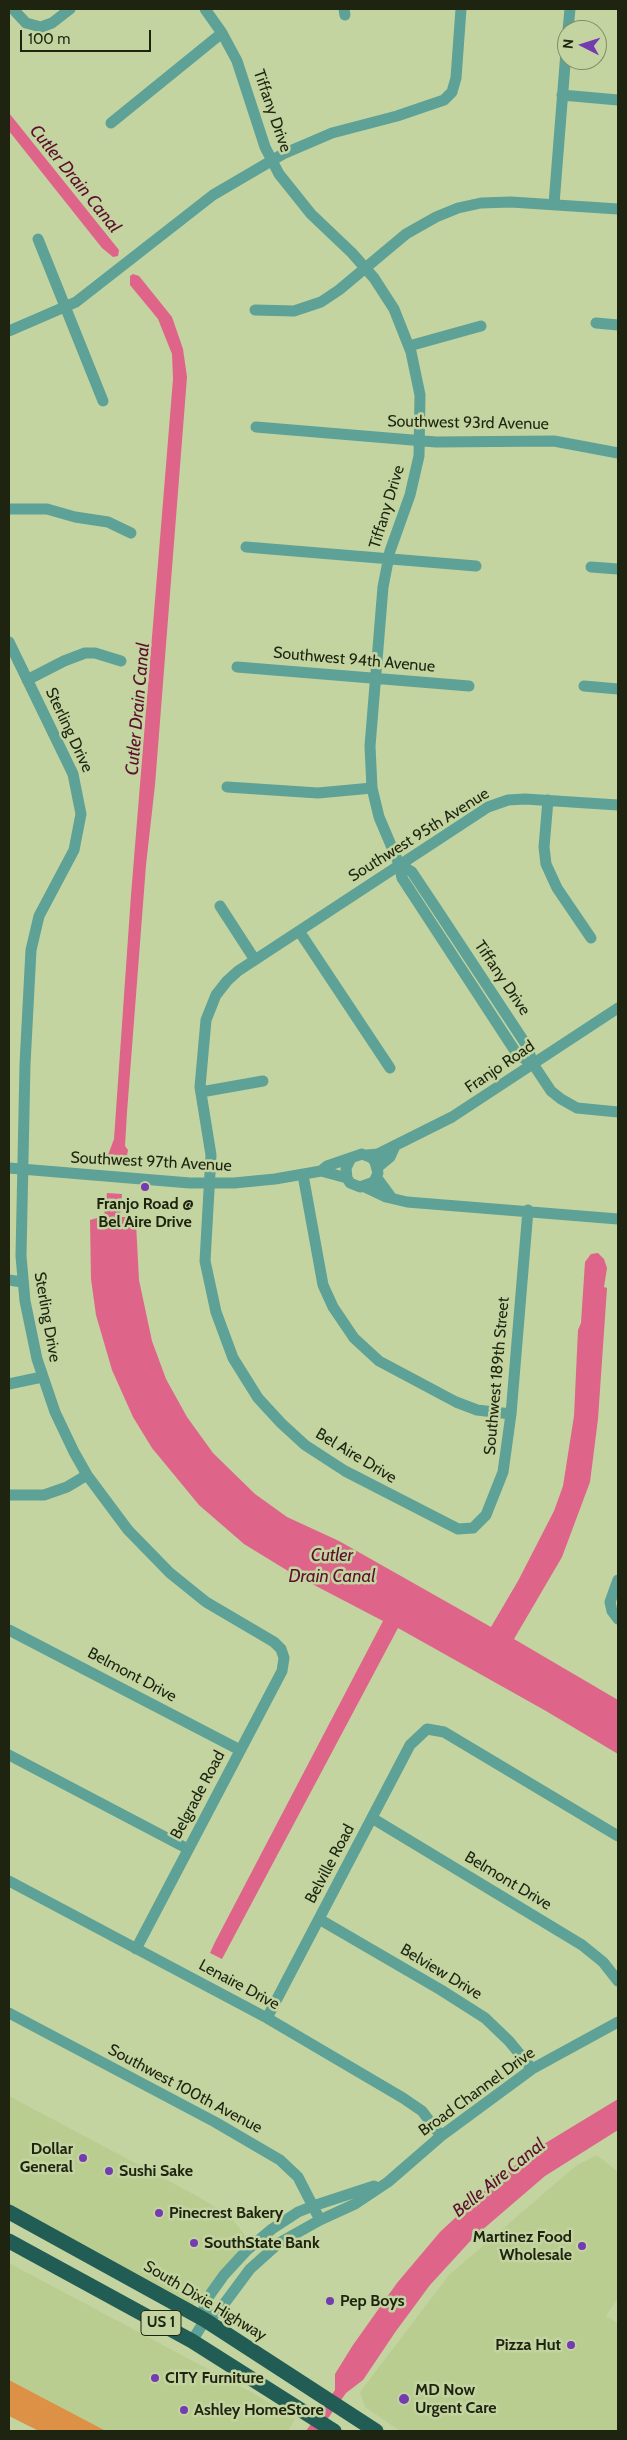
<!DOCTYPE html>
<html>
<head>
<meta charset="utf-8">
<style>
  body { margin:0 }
  #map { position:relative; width:627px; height:2440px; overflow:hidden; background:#c3d4a0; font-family:Cabin,sans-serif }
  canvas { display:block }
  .frame { position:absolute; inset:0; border:10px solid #1e2410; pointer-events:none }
  .north { position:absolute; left:557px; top:20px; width:50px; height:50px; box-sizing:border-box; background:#c3d4a0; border:1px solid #818e66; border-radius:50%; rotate:275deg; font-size:14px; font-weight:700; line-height:20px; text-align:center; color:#1e2410 }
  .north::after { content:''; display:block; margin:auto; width:18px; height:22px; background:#753bb1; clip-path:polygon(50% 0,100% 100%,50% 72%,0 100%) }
  .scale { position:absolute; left:20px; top:30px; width:131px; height:22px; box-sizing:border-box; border:2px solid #1e2410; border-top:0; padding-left:6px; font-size:15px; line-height:18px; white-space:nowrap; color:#1e2410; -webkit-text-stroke:4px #c3d4a0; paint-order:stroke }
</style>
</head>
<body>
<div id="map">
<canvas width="627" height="2440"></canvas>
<div class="frame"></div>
<div class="north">N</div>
<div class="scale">100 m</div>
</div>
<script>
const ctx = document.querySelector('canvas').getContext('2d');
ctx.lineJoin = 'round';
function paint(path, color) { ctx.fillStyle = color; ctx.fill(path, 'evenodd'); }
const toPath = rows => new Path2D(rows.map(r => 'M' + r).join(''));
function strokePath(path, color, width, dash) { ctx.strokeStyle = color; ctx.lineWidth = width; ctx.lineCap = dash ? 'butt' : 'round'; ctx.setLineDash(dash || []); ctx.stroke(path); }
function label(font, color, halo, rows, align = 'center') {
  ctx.font = font + ' Cabin,sans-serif'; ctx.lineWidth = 5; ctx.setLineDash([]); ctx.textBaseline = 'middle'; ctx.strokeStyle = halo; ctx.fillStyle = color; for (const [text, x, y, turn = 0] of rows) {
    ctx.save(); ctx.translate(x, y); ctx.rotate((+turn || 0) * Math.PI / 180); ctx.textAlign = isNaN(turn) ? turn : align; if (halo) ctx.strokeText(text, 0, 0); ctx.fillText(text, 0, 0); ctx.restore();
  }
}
const built = toPath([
  [9,2096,197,2196,231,2217,250,2242,191,2307,9,2209],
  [597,2155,618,2172,618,2298,606,2316,618,2323,618,2431,400,2431,365,2407,360,2392,449,2275,577,2165],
  [9,2263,251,2392,295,2419,288,2431,106,2431,9,2380]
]);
const green = toPath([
  [9,2380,106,2431,39,2431,9,2416]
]);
const water = toPath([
  [9,113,119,250,118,256,113,257,102,248,9,131],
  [133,274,139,276,172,317,183,349,187,377,155,785,146,865,127,1112,125,1146,128,1150,126,1162,110,1160,108,1155,114,1139,131,895,173,379,172,354,158,319,130,285,130,276],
  [107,1193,122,1194,120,1217,126,1217,136,1223,139,1280,152,1341,166,1379,187,1417,213,1453,255,1494,287,1517,339,1541,491,1627,518,1581,554,1511,563,1486,574,1416,578,1330,581,1323,585,1262,591,1254,598,1253,604,1259,607,1268,604,1287,607,1288,598,1419,590,1482,562,1557,514,1639,618,1700,618,1754,546,1711,398,1628,222,1959,210,1953,215,1942,383,1621,293,1574,244,1544,199,1505,152,1448,133,1417,112,1370,96,1315,91,1279,90,1220,104,1216],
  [618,2099,618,2130,545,2176,474,2237,430,2285,396,2331,363,2380,346,2393,319,2431,306,2431,335,2390,335,2374,353,2345,397,2283,440,2232,496,2180,539,2147]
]);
const minor = toPath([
  [13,9,26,23,41,27,52,23,70,9],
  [205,9,222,33,237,61,265,147,279,174,311,214,352,253,374,278,394,309,411,352,420,395,419,456,410,495,390,551,383,587,370,746,372,788,379,817,399,864,402,878,517,1054,533,1064],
  [344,9,345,15],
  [568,30,570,9],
  [562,95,618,100],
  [111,123,222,33],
  [554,204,567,39],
  [38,239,103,401],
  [255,310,294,311,321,302,339,290,406,234,436,217,458,208,481,203,511,202,618,209],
  [596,323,618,325],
  [9,331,76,302,213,195,283,154,332,133,397,116,444,100,452,92,456,78,461,9],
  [409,346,481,326],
  [256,427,436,442,554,441,618,453],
  [9,509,47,509,75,517,108,522,131,533],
  [246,547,476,566],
  [591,567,618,569],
  [9,642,73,774,81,814,74,850,39,916,31,950,25,1064,21,1256,25,1301,37,1359,55,1412,74,1452,87,1475,128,1530,170,1573,206,1602,274,1642,281,1649,284,1658,282,1671,136,1949],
  [237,667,469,686],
  [27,680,64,661,85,653,95,653,121,661],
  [584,686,618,689],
  [227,787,318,793,372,788],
  [548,800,544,847,546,864,557,888,591,938],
  [399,864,412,872,436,908,527,1046,533,1064,551,1091,561,1099,577,1108,618,1112],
  [220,906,255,960],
  [299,931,390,1068],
  [201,1092,263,1081],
  [367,1155,378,1154,452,1117,618,1008],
  [378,1167,390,1157,395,1146],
  [9,1168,190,1183,234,1183,275,1179,321,1171,327,1166,362,1154,372,1158,375,1162,378,1173,374,1182,360,1187,350,1183,347,1178,346,1168,351,1158],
  [321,1171,347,1178],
  [303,1175,323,1285,333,1307,354,1338,379,1361,456,1402,477,1410,511,1414],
  [377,1178,391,1197],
  [365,1187,386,1197,407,1202,618,1219],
  [528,1210,511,1414,503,1472,486,1515,473,1528,458,1529,345,1471,305,1445,281,1423,258,1398,233,1358,216,1312,205,1261,211,1155,200,1087,206,1020,216,995,227,981,238,971,488,807,508,800,525,799,618,805],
  [9,1280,22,1282],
  [9,1384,42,1377],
  [9,1495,44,1495,67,1487,87,1475],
  [618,1580,610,1602,612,1611,618,1619],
  [9,1630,240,1750],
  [9,1755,188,1849],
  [372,1818,582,1945,603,1962,618,1981],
  [9,1881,267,2018,403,2098,422,2111,441,2136],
  [319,1919,441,1990,485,2018,509,2041,532,2069],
  [9,2013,215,2122,280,2160,298,2177,320,2220],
  [267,2018,410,1745,427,1729,444,1732,618,1836],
  [205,2320,204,2303,224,2275,247,2250,272,2229,298,2212,313,2206,374,2186],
  [192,2341,205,2320,218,2312,250,2269,279,2243,320,2220,355,2204,388,2182,441,2136,532,2069,618,2022]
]);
const highway = toPath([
  [9,2212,205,2320,376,2431],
  [9,2241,192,2341,334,2431]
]);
const markers = [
  [145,1187,5,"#753bb1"],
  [83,2158,5,"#753bb1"],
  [109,2171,5,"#753bb1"],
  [159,2213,5,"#753bb1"],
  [194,2243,5,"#753bb1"],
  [582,2246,5,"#753bb1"],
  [330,2301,5,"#753bb1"],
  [571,2345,5,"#753bb1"],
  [155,2378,5,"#753bb1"],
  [404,2399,6,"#753bb1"],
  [184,2410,5,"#753bb1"]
];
const shields = [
  [161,2323,40]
];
const shieldNames = [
  ["US 1",161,2323]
];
const streetNames = [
  ["Tiffany Drive",272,111,71],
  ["Southwest 93rd Avenue",468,423,1],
  ["Tiffany Drive",387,507,-73],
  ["Southwest 94th Avenue",354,660,5],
  ["Sterling Drive",69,730,65],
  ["Southwest 95th Avenue",419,835,-32],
  ["Tiffany Drive",502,978,56],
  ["Franjo Road",500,1067,-34],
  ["Southwest 97th Avenue",151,1162,3],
  ["Sterling Drive",47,1317,80],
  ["Southwest 189th Street",497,1376,-85],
  ["Bel Aire Drive",356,1456,31],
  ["Belmont Drive",132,1675,28],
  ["Belgrade Road",198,1795,-62],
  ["Belville Road",330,1864,-62],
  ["Belmont Drive",508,1881,31],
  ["Belview Drive",441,1972,31],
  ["Lenaire Drive",239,1985,28],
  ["Southwest 100th Avenue",185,2089,28],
  ["Broad Channel Drive",477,2092,-36],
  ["South Dixie Highway",205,2301,31]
];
const poiNames = [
  ["Franjo Road @",145,1204,"center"],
  ["Bel Aire Drive",145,1222,"center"],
  ["Dollar",73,2149,"right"],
  ["General",73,2167,"right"],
  ["Sushi Sake",119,2171],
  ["Pinecrest Bakery",169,2213],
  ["Martinez Food",572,2237,"right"],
  ["Wholesale",572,2255,"right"],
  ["SouthState Bank",204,2243],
  ["Pep Boys",340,2301],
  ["Pizza Hut",561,2345,"right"],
  ["CITY Furniture",165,2378],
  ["MD Now",415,2390],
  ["Urgent Care",415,2408],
  ["Ashley HomeStore",194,2410]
];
const waterNames = [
  ["Cutler Drain Canal",75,179,51],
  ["Cutler Drain Canal",138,709,-85],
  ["Cutler",332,1556],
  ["Drain Canal",332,1577],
  ["Belle Aire Canal",499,2178,-39]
];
paint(built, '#bacd91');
paint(green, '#dc9146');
paint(water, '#de648a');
strokePath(minor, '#5ea196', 11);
strokePath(highway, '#215d54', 15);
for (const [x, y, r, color] of markers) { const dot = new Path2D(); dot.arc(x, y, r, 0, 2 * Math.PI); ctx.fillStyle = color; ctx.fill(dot); strokePath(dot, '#c3d4a0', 2); }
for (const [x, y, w] of shields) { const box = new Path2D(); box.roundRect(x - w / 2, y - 12.5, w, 25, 4); ctx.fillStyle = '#c3d4a0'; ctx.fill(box); strokePath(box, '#1e2410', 1); }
label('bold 15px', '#1e2410', null, shieldNames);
label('16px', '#1e2410', '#c3d4a0', streetNames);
label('bold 16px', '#1e2410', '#c3d4a0', poiNames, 'left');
label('italic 18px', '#5d0f2e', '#c3d4a0', waterNames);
</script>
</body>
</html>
